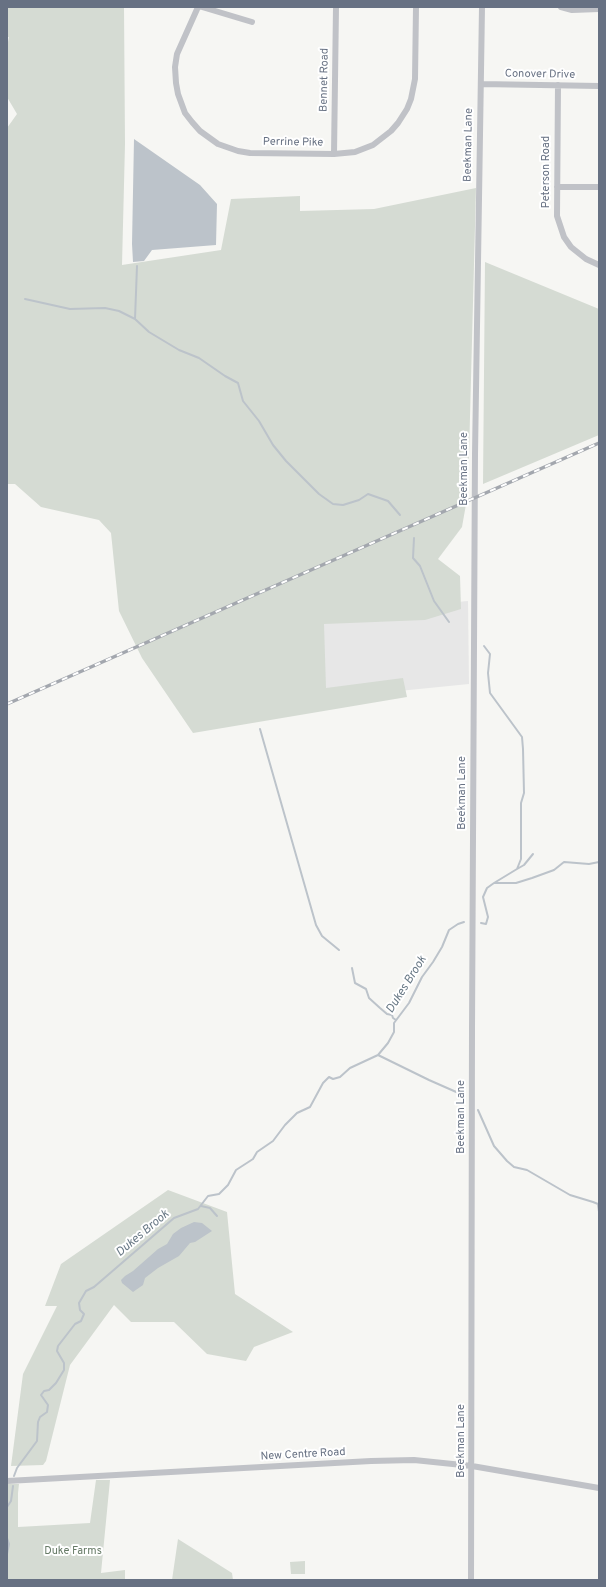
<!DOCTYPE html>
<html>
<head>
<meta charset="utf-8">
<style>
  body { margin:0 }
  #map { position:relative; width:606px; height:1587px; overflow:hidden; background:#f6f6f3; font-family:Overpass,sans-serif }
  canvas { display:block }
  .frame { position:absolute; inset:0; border:8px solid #677183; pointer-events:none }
</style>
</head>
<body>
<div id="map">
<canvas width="606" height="1587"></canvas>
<div class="frame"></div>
</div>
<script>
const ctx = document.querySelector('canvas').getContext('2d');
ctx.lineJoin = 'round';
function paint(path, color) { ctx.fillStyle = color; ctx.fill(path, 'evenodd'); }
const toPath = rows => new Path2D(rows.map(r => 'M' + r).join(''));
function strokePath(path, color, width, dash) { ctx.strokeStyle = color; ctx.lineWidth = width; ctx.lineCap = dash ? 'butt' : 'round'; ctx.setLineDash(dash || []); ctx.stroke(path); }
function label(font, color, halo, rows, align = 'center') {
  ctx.font = font + ' Overpass,sans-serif'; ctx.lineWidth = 4; ctx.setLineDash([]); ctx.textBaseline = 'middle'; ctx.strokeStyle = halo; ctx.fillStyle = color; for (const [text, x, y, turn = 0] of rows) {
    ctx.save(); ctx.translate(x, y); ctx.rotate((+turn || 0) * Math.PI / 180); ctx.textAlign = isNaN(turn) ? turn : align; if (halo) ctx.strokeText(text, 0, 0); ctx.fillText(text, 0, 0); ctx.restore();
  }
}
const built = toPath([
  [468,601,469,684,319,699,313,615]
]);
const green = toPath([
  [7,7,124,7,125,144,122,265,221,250,231,199,300,196,300,211,374,209,476,188,468,493,462,527,438,559,460,576,461,609,425,620,324,624,326,688,403,678,407,697,193,733,142,658,119,611,111,533,99,520,41,507,15,484,7,484,7,128,17,114,7,97,7,47,9,37,7,37],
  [485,262,599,309,599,435,483,484],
  [168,1190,227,1212,235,1294,293,1332,254,1347,246,1361,207,1354,174,1322,131,1322,114,1305,70,1365,46,1461,43,1465,11,1466,23,1374,57,1306,45,1306,61,1264],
  [96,1480,110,1480,101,1573,125,1570,125,1580,7,1580,7,1484,19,1484,18,1493,18,1527,90,1523],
  [178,1539,232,1573,233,1580,172,1580],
  [305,1561,305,1574,291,1574,290,1562]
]);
const water = toPath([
  [134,139,200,185,217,204,216,245,152,250,144,261,133,262,132,244],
  [194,1222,202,1223,212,1231,195,1242,190,1243,179,1256,158,1268,145,1278,143,1285,133,1292,122,1283,121,1280,125,1276,133,1271,158,1249,167,1244,173,1234,181,1228]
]);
const stream = toPath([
  [25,299,70,309,105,308,119,311,135,319,149,332,179,350,199,358,225,376,238,383,243,401,259,421,273,445,286,461,319,494,333,504,343,505,359,500,368,494,388,501,400,515],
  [135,319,137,266],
  [414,538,413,558,420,566,434,601,449,622],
  [484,646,490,654,488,673,490,693,522,737,523,749,524,793,521,803,521,859,517,869,494,883],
  [260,729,316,925,322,936,339,950],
  [517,869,524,865,533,854],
  [481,923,486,924,488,917,483,897,487,888,494,883,516,883,532,878,554,870,564,862,589,864,599,862],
  [352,968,355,983,366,989,369,998,380,1008,387,1014,392,1015,393,1018,396,1020],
  [378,1055,429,1080,463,1095],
  [478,1110,494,1146,507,1161,514,1167,527,1170,570,1195,593,1202,598,1204,599,1212],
  [201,1206,210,1208,217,1216],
  [14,1476,17,1468,37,1441,38,1422,40,1417,47,1412,48,1405,41,1395,44,1391,49,1390,56,1383,64,1370,64,1363,57,1351,58,1346,75,1324,81,1321,84,1314,80,1310,79,1303,86,1291,94,1287,174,1218,198,1209,208,1196,219,1194,228,1185,236,1170,253,1159,257,1152,273,1141,285,1125,297,1113,310,1107,323,1083,329,1077,333,1079,340,1077,350,1068,378,1055,388,1043,394,1032,394,1023,409,1003,422,977,433,962,442,947,449,930,458,924,464,922],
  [7,1507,11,1501,13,1486],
  [7,1538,9,1544,7,1554]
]);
const minor = toPath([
  [198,7,177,54,175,67,176,83,178,94,185,113,192,122,200,131,218,144,238,151,250,153,334,154,355,152,373,145,391,131,398,123,407,109,411,99,415,79,416,7],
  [202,7,252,22],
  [561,7,572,10,599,9],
  [481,84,599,86],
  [558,85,557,216,564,237,571,247,586,259,599,265],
  [334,154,336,7],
  [557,187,599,187],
  [7,1481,371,1461,414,1460,472,1466,599,1488],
  [471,1580,472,1028,475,454,482,7]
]);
const rail = toPath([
  [7,704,599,443]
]);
const streetNames = [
  ["Conover Drive",540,75,1],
  ["Bennet Road",325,80,-89],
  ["Perrine Pike",293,143,1],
  ["Beekman Lane",469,145,-89],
  ["Peterson Road",547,172,-90],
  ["Beekman Lane",465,469,-90],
  ["Beekman Lane",463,793,-90],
  ["Beekman Lane",462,1117,-90],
  ["Beekman Lane",462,1441,-90],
  ["New Centre Road",303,1455,-3]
];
const parkNames = [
  ["Duke Farms",73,1552]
];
const waterNames = [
  ["Dukes Brook",407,985,-58],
  ["Dukes Brook",143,1234,-40]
];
paint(built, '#e7e7e7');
paint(green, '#d5dbd3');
paint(water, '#bcc3ca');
strokePath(stream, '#bcc3ca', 2);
strokePath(minor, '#c0c2c7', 6);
strokePath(rail, '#a3a7ae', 3.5);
strokePath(rail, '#fff', 2, [6]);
label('11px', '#677183', '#fff', streetNames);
label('11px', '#667a66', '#fff', parkNames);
label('italic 12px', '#687885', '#fff', waterNames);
</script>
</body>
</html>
